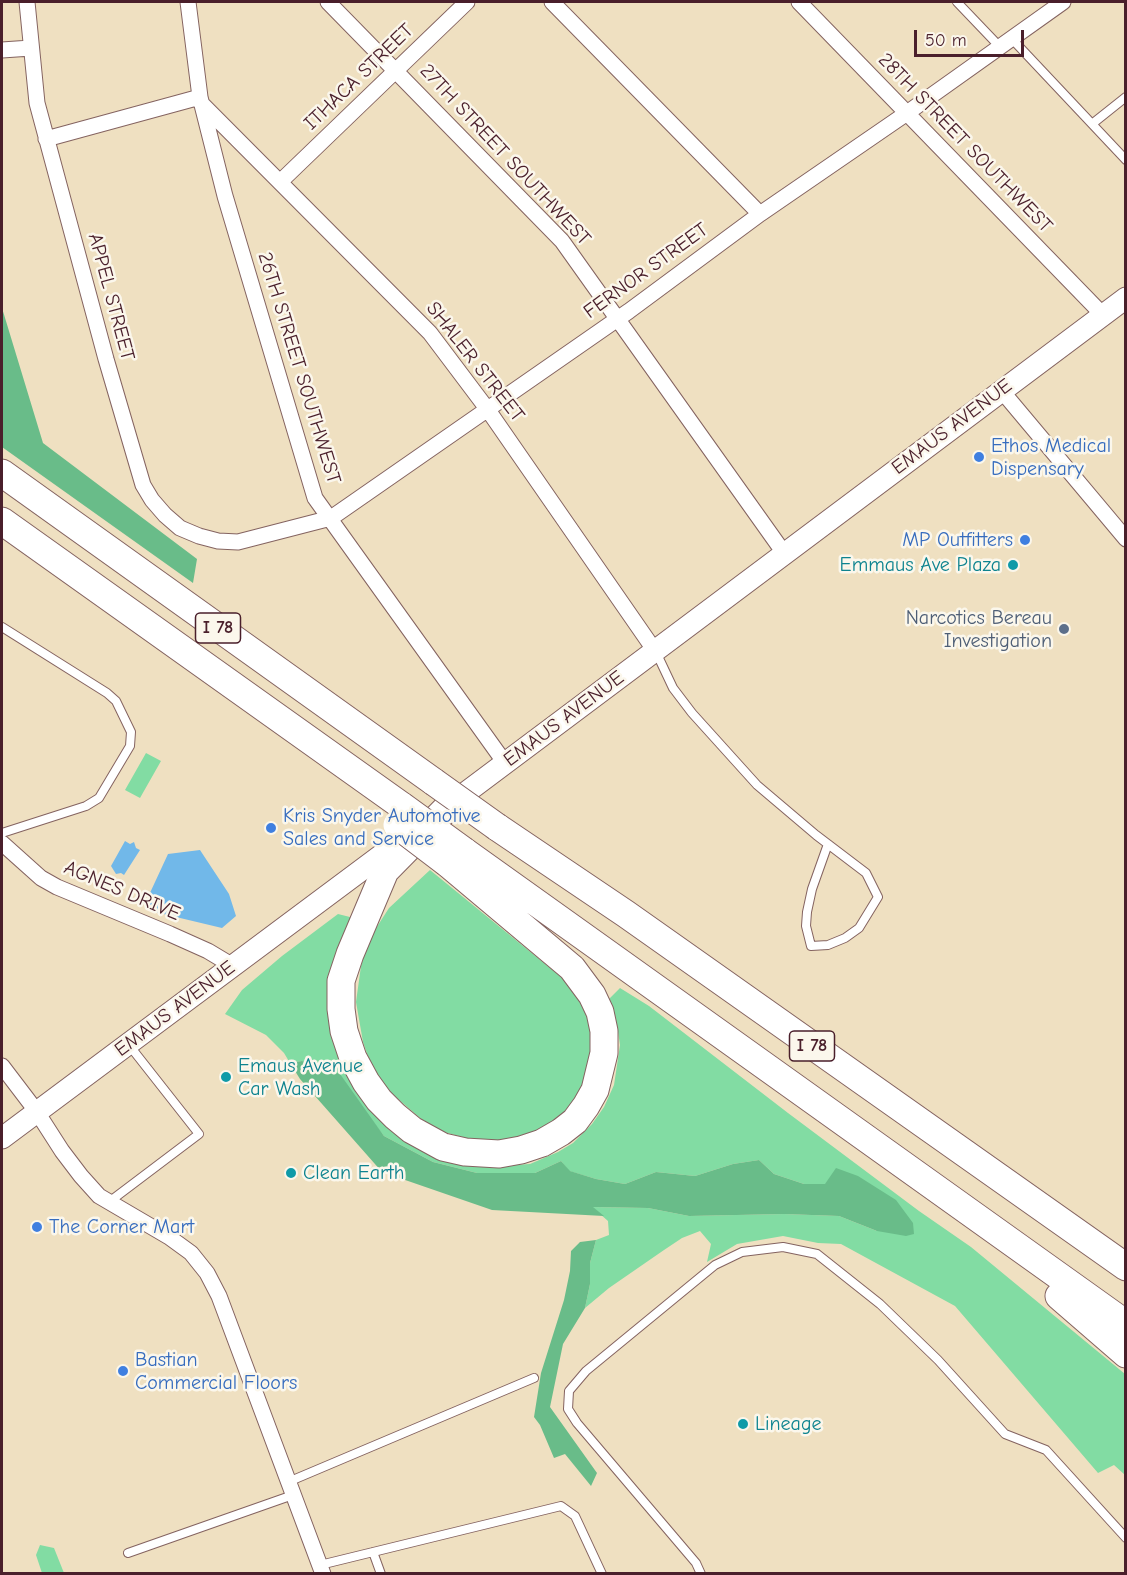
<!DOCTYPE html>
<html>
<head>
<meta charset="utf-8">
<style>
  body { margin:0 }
  #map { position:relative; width:1127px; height:1575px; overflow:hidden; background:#efe0c1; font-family:"Comic Neue",sans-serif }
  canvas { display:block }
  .frame { position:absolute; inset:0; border:3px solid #4a1f2b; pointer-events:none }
  .scale { position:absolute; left:914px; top:30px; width:110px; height:27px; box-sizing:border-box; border:3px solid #4a1f2b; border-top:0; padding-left:8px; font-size:18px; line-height:21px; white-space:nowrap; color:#4a1f2b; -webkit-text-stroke:4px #fbf7ec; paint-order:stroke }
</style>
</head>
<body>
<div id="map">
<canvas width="1127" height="1575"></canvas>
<div class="frame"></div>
<div class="scale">50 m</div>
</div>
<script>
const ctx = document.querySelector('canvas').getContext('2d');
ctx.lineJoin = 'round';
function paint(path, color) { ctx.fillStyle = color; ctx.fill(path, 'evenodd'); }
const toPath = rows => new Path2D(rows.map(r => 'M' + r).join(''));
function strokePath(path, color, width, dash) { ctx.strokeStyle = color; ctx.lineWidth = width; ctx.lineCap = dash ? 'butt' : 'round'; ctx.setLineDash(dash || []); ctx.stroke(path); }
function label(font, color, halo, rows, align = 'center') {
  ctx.font = font + ' "Comic Neue",sans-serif'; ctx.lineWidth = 5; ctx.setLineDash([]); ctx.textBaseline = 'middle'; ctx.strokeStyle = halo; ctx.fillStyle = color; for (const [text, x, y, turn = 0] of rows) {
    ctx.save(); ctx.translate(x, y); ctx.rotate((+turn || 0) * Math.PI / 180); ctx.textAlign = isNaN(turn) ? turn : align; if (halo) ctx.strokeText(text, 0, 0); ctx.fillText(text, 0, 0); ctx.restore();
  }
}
const green = toPath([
  [146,753,161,761,140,798,125,790],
  [430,870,566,981,577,994,597,1036,583,1102,522,1142,470,1139,440,1131,420,1118,391,1093,379,1077,369,1060,363,1042,356,1002,361,966,366,948,371,936,389,908],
  [355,912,345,943,364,1093,498,1166,530,1164,558,1152,573,1143,592,1124,604,1107,614,1085,620,1045,617,1025,608,1000,620,988,649,1006,788,1113,919,1211,971,1247,1125,1374,1125,1475,1114,1465,1098,1473,955,1306,841,1244,818,1243,783,1236,737,1244,707,1262,711,1244,700,1231,682,1238,664,1250,609,1288,585,1308,590,1284,590,1263,596,1240,609,1235,608,1221,592,1207,648,1208,689,1216,784,1214,839,1216,877,1231,826,1184,804,1184,774,1174,759,1160,733,1164,695,1176,656,1172,625,1184,596,1179,569,1171,561,1161,535,1173,477,1173,433,1162,384,1136,365,1112,302,1061,290,1063,284,1053,266,1035,225,1014,242,990,282,956,338,914,350,917],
  [40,1545,54,1548,64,1573,42,1573,36,1555]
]);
const forest = toPath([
  [2,308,43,443,197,559,193,583,2,447],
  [302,1061,340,1074,384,1136,433,1162,477,1173,535,1173,561,1161,570,1171,596,1179,625,1184,656,1172,695,1176,733,1164,759,1160,774,1174,804,1184,825,1184,836,1168,858,1176,896,1200,913,1223,914,1234,906,1236,877,1231,839,1216,784,1214,689,1216,648,1208,593,1207,604,1216,492,1210,382,1172,300,1079,290,1063],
  [596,1240,590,1263,590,1284,585,1308,563,1344,550,1407,597,1473,591,1486,565,1454,554,1458,540,1425,534,1417,541,1373,564,1300,570,1271,571,1251,580,1242]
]);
const water = toPath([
  [125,841,130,844,134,842,136,848,140,850,124,875,121,873,116,874,111,866],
  [200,850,229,894,236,916,222,928,155,912,148,902,149,895,168,854]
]);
const service = toPath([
  [957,2,1000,47],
  [1012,39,1126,160],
  [1092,124,1126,97],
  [2,627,107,693,116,701,131,732,130,746,99,798,86,806,2,833],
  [656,652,673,688,692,713,757,785,816,835,866,873,878,897,859,928,845,938,828,945,811,946,806,926,807,912,812,889,828,844],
  [109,1202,199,1134,129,1045],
  [288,1482,534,1378],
  [373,1552,381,1574],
  [128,1553,293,1495],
  [320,1565,561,1506,575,1516,602,1574],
  [701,1574,696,1563,577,1423,568,1409,569,1391,586,1371,715,1265,742,1252,783,1247,817,1254,880,1304,938,1360,1005,1434,1046,1450,1126,1538]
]);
const minor = toPath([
  [27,2,37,103,106,359,143,485,152,500,165,515,180,528,199,536,218,541,238,542,331,518,629,311,760,214,907,113,1063,2],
  [188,2,200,97,225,196,315,498,505,763],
  [328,2,562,241,784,553],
  [552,2,760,214],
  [799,2,1102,314],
  [2,50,31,48],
  [201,103,430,333,488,410,655,651],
  [46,139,200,97],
  [280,182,467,2],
  [1001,390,1126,539],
  [2,843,41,878,57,887,170,934,208,951,233,966],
  [2,1066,37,1112,62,1151,81,1176,99,1196,169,1237,191,1253,207,1273,219,1296,323,1574]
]);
const secondary = toPath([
  [448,806,1126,298],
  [2,1138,403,839]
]);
const motorway = toPath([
  [2,473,434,782],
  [2,521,402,806],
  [497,827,626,914,1126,1267],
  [464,851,1126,1324],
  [447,863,572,968,592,995,600,1012,604,1031,604,1053,595,1090,586,1106,575,1121,561,1132,542,1143,521,1150,499,1154,465,1152,443,1147,412,1130,395,1116,379,1100,366,1082,353,1058,344,1031,341,1009,341,981,350,954,385,871,453,802],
  [1059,1296,1126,1354]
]);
const motorwayBridge = toPath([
  [434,782,497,827],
  [402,806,464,851],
  [397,825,447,863]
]);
const markers = [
  [979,457,6,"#3f7fe0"],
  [1025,540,6,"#3f7fe0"],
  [1013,565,6,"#0f9aa8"],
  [1064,629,6,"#5c6f8a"],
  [271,828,6,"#3f7fe0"],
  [226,1077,6,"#0f9aa8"],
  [291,1173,6,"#0f9aa8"],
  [37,1227,6,"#3f7fe0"],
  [123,1371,6,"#3f7fe0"],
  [743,1424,6,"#0f9aa8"]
];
const shields = [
  [218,628,45],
  [812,1046,45]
];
const shieldNames = [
  ["I 78",218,628],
  ["I 78",812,1046]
];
const streetNames = [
  ["ITHACA STREET",359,77,-44],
  ["28TH STREET SOUTHWEST",965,143,46],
  ["27TH STREET SOUTHWEST",505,155,47],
  ["FERNOR STREET",646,271,-36],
  ["APPEL STREET",111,297,75],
  ["SHALER STREET",475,362,52],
  ["26TH STREET SOUTHWEST",299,368,73],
  ["EMAUS AVENUE",952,427,-37],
  ["EMAUS AVENUE",564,719,-37],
  ["AGNES DRIVE",122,891,23],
  ["EMAUS AVENUE",175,1009,-37]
];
const shopNames = [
  ["Ethos Medical",991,446],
  ["Dispensary",991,469],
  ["MP Outfitters",1013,540,"right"],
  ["Kris Snyder Automotive",283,816],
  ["Sales and Service",283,839],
  ["The Corner Mart",49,1227],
  ["Bastian",135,1360],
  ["Commercial Floors",135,1383]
];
const cultureNames = [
  ["Emmaus Ave Plaza",1001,565,"right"],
  ["Emaus Avenue",238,1066],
  ["Car Wash",238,1089],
  ["Clean Earth",303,1173],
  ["Lineage",755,1424]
];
const serviceNames = [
  ["Narcotics Bereau",1052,618],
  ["Investigation",1052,641]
];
paint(green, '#82dca3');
paint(forest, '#69bc89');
paint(water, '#71b8e9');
strokePath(service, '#846360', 10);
strokePath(minor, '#846360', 17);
strokePath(secondary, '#846360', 23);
strokePath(motorway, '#846360', 29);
strokePath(service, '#fff', 8);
strokePath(minor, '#fff', 15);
strokePath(secondary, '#fff', 21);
strokePath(motorway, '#fff', 27);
strokePath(motorwayBridge, '#846360', 29, []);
strokePath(motorwayBridge, '#fff', 27);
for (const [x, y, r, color] of markers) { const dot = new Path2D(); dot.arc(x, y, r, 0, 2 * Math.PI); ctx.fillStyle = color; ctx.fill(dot); strokePath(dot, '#fbf7ec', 2); }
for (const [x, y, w] of shields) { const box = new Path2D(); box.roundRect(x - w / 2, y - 15, w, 30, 4.5); ctx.fillStyle = '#fbf7ec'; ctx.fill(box); strokePath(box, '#4a1f2b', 1.5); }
label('bold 18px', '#4a1f2b', null, shieldNames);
label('20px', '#4a1f2b', '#fbf7ec', streetNames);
label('20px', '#366cbe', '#fbf7ec', shopNames, 'left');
label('20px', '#0d838f', '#fbf7ec', cultureNames, 'left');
label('20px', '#4e5e75', '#fbf7ec', serviceNames, 'right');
</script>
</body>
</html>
